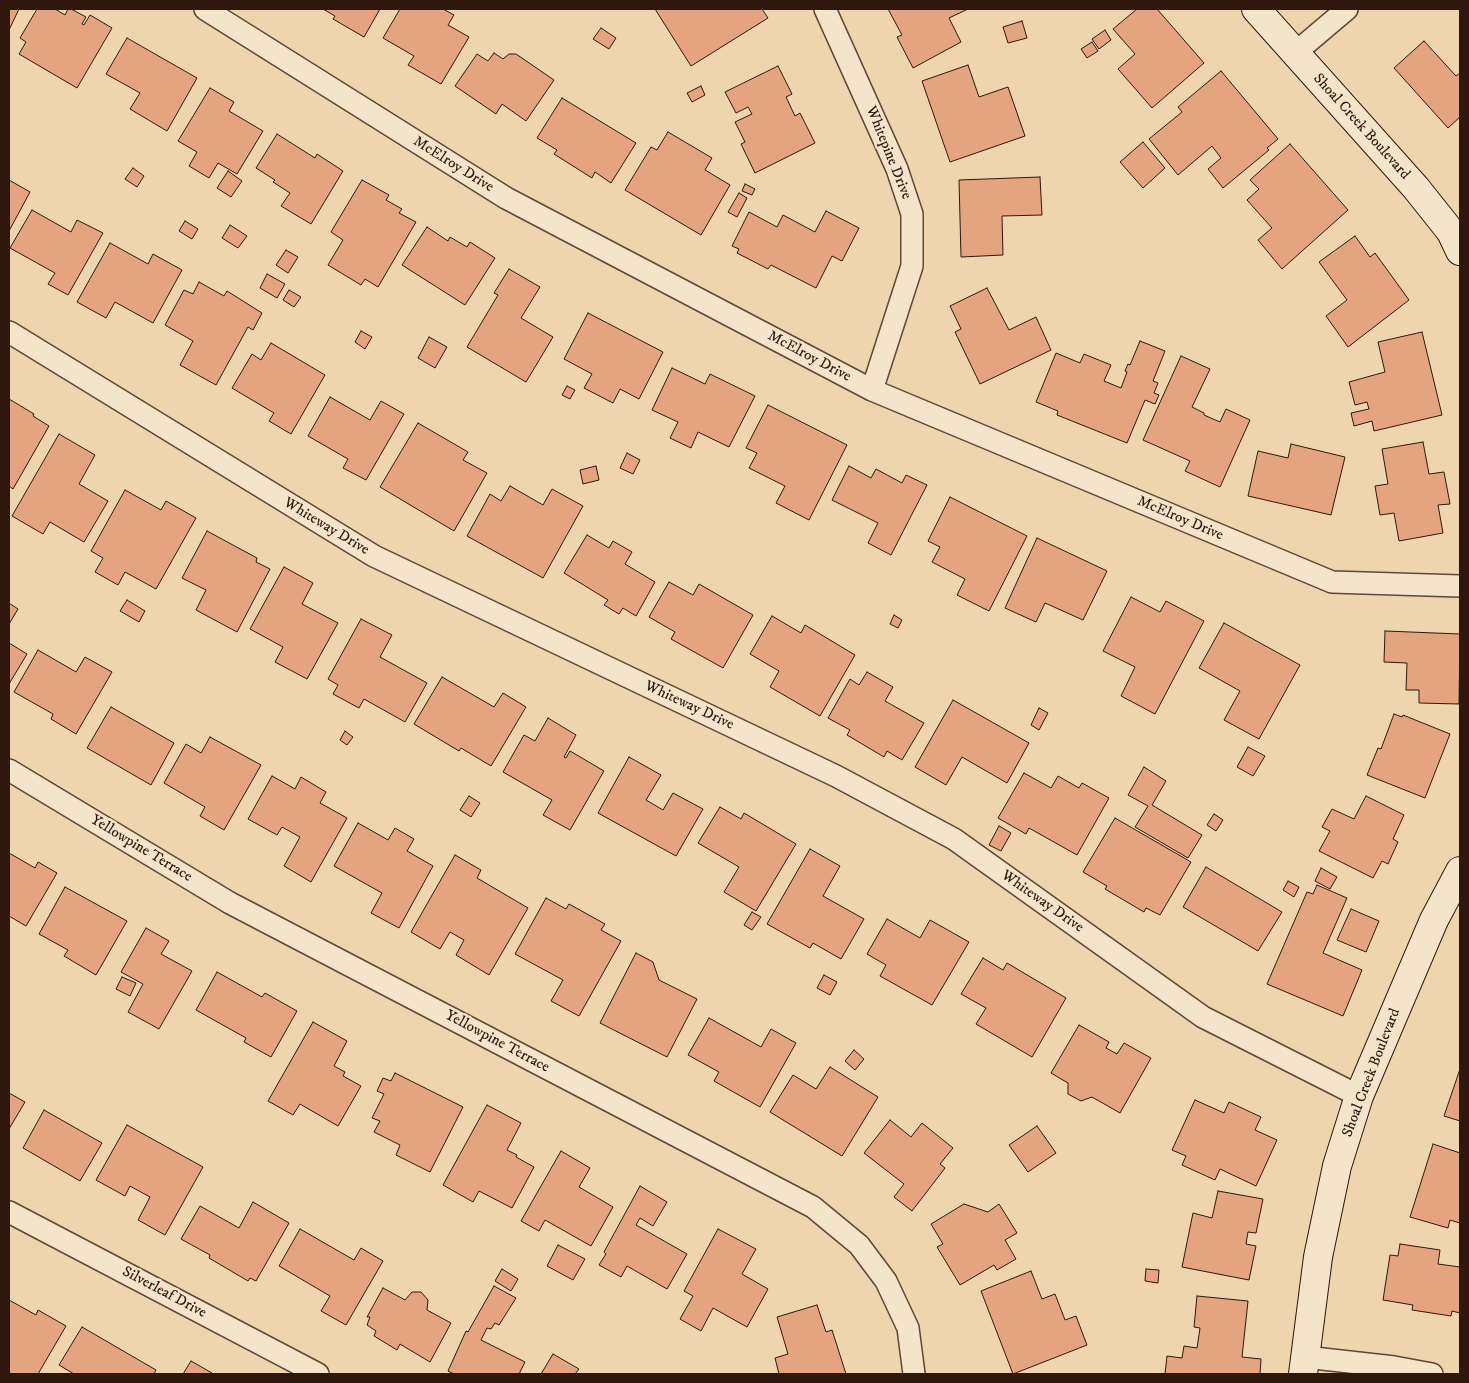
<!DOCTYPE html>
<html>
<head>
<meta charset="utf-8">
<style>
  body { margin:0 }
  #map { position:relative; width:1469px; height:1383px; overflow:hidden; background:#eed5ad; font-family:"IM FELL DW Pica",serif }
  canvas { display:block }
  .frame { position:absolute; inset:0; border:10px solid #2f170e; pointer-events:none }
</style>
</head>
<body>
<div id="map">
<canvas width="1469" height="1383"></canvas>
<div class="frame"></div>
</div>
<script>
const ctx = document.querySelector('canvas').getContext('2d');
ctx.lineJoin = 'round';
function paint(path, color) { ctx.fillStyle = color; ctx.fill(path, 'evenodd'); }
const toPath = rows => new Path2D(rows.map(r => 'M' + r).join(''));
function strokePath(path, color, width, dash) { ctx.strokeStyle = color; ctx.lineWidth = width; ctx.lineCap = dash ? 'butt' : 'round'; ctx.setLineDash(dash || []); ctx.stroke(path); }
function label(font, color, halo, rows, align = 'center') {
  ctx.font = font + ' "IM FELL DW Pica",serif'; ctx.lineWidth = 5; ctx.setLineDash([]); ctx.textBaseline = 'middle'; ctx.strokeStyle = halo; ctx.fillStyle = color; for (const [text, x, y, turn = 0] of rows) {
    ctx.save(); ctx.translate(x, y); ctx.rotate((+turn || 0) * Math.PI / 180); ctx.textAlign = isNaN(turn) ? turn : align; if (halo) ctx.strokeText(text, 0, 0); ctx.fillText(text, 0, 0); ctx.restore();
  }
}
const building = toPath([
  [9,9,19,9,9,30,9,9],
  [37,9,55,9,65,15,68,9,71,9,86,17,82,24,84,25,90,15,112,28,77,88,19,54,26,42,20,38,37,9],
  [323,9,380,9,364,37,333,19,335,16,323,9],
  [400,9,443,9,454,15,448,25,469,37,441,84,408,65,414,56,383,38,400,9],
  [655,9,762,9,768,18,691,66,655,9],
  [888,9,968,9,949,18,961,42,913,68,897,37,902,35,888,9],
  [1137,9,1157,9,1204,63,1152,108,1118,69,1135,54,1113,29,1137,9],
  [1022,21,1027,38,1008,43,1003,27,1022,21],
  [601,28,616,38,609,49,593,39,601,28],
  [1105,30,1111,40,1099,49,1092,39,1105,30],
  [127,38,197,78,167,131,130,109,140,93,106,74,127,38],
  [1424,41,1456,76,1460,73,1460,117,1448,128,1394,68,1424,41],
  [1092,42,1098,51,1087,58,1081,49,1092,42],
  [494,53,503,59,509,54,516,54,554,80,526,121,502,104,496,114,455,86,477,54,488,61,494,53],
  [968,65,979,97,1008,87,1025,136,950,162,922,81,968,65],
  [778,66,792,94,786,97,795,116,800,113,815,143,755,173,741,144,745,142,735,122,752,114,748,107,736,113,725,92,778,66],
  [1221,71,1278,139,1267,148,1269,150,1223,188,1208,169,1221,158,1212,146,1178,175,1149,139,1182,112,1178,107,1221,71],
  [701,86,705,95,692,102,687,93,701,86],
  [210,88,234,102,229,111,263,131,237,174,218,163,209,178,189,166,197,152,178,141,210,88],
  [562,98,636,143,611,183,595,172,592,178,554,154,557,150,537,138,562,98],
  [668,132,712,158,705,170,730,185,701,235,625,190,651,147,657,150,668,132],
  [277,134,315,158,317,154,343,171,311,224,281,206,290,193,273,182,275,180,256,168,277,134],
  [1143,142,1165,168,1143,188,1120,162,1143,142],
  [1290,144,1348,210,1282,269,1258,240,1272,228,1247,200,1259,189,1250,180,1290,144],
  [133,168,144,176,137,187,125,179,133,168],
  [228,171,242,181,231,197,217,188,228,171],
  [1040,177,1042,215,1002,216,1003,255,961,257,959,180,1040,177],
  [9,180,30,192,9,231,9,180],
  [362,180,389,195,386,200,402,209,399,213,416,222,378,287,365,279,361,285,328,265,343,240,331,232,362,180],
  [745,184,755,189,752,195,742,191,745,184],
  [739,193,747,198,737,217,728,212,739,193],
  [32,210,71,232,77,220,103,233,68,295,48,284,55,273,10,248,32,210],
  [826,211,859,228,842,261,832,256,816,288,771,265,768,269,737,253,739,249,732,246,749,212,777,227,783,215,815,232,826,211],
  [185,221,198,229,192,239,179,231,185,221],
  [230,225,247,236,238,248,222,238,230,225],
  [427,227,448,241,450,237,467,247,470,242,495,258,465,305,402,265,427,227],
  [1355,236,1370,257,1375,253,1409,300,1348,347,1326,316,1347,300,1319,262,1355,236],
  [110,243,148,264,153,254,182,270,153,323,115,302,106,318,77,302,110,243],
  [286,250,298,257,288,273,276,265,286,250],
  [509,269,540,287,521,318,553,337,526,382,467,347,498,295,494,293,509,269],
  [267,274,285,284,277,298,260,288,267,274],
  [199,282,224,296,227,291,262,313,253,330,248,327,216,385,180,365,193,341,165,325,184,290,193,294,199,282],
  [987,288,1009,330,1036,317,1051,350,980,384,955,332,961,329,950,306,987,288],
  [289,290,301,297,294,307,283,300,289,290],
  [588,313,663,352,639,399,620,389,613,403,584,388,592,374,564,359,588,313],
  [361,331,372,337,365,349,355,342,361,331],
  [1422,332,1442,415,1374,431,1372,421,1354,426,1351,413,1369,409,1367,402,1355,405,1349,382,1385,372,1378,342,1422,332],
  [429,337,447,347,435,368,418,358,429,337],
  [1140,341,1165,351,1153,381,1158,383,1154,393,1159,395,1155,404,1145,400,1127,443,1057,415,1058,411,1036,402,1056,353,1080,363,1084,354,1111,365,1104,381,1121,388,1127,372,1125,371,1128,364,1130,365,1140,341],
  [271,343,325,375,291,434,269,421,274,413,232,388,252,354,261,360,271,343],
  [1181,356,1210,369,1192,407,1204,413,1204,415,1220,422,1226,409,1250,420,1220,487,1185,471,1190,461,1143,440,1181,356],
  [672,368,705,384,710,374,755,396,729,447,698,432,691,448,670,438,678,422,652,410,672,368],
  [567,386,575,390,570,399,562,395,567,386],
  [330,397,370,420,381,401,404,414,366,480,343,468,348,459,308,436,330,397],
  [9,399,34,414,33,416,49,426,13,489,9,486,9,399],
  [768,405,847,445,809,520,776,503,785,486,749,468,757,453,746,448,768,405],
  [418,423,468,452,463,460,487,473,454,531,380,487,418,423],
  [59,434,95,455,79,484,108,501,84,542,50,522,43,534,12,516,59,434],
  [1423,442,1429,474,1444,472,1450,504,1438,505,1443,533,1399,541,1394,513,1380,515,1375,486,1388,484,1382,449,1423,442],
  [1291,444,1345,457,1331,515,1248,496,1258,451,1288,458,1291,444],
  [627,453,640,460,633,474,620,468,627,453],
  [596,466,599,480,583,484,580,470,596,466],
  [849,466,871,478,876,469,902,483,906,475,927,485,891,555,868,543,878,523,832,500,849,466],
  [510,486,543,505,552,489,583,506,543,578,467,536,490,494,501,501,510,486],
  [125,490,161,510,166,501,196,518,156,589,125,572,118,585,95,572,103,558,91,551,125,490],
  [950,497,1027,536,989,611,957,595,965,579,932,562,940,547,928,541,950,497],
  [207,531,257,558,256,562,270,569,237,632,196,610,206,590,182,578,207,531],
  [587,535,609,548,613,541,632,552,625,564,655,582,636,616,623,608,619,614,604,605,608,600,564,573,587,535],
  [1037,538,1107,571,1083,620,1045,603,1036,622,1005,608,1037,538],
  [284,567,313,583,302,604,338,623,307,679,275,662,283,647,250,629,284,567],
  [669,582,693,595,699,584,753,615,723,668,671,639,675,632,649,617,669,582],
  [1131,597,1160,612,1166,601,1204,621,1155,714,1121,696,1135,667,1103,651,1131,597],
  [127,600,145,611,139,622,120,611,127,600],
  [9,603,18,609,9,624,9,603],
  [894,615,902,620,898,628,890,624,894,615],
  [772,616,801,633,805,625,855,655,820,716,770,687,779,671,750,654,772,616],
  [361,619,392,635,380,657,427,683,405,722,364,699,359,708,333,694,338,685,328,679,361,619],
  [1224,623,1300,665,1259,739,1224,720,1240,691,1199,668,1224,623],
  [1385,631,1460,634,1459,704,1419,703,1419,690,1406,690,1407,663,1384,662,1385,631],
  [9,643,27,654,9,684,9,643],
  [38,650,76,672,85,657,112,672,76,734,51,719,53,714,14,692,38,650],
  [867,672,893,687,885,701,924,723,902,760,887,751,884,757,847,735,850,730,828,718,850,679,859,685,867,672],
  [442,677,494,707,503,693,526,707,491,766,461,748,459,751,414,724,442,677],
  [953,700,1029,743,1007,783,962,757,946,785,915,767,953,700],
  [111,707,174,743,151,785,87,748,111,707],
  [1039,708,1048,713,1039,730,1031,725,1039,708],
  [1394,714,1402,717,1403,715,1450,734,1425,798,1367,775,1378,748,1381,749,1394,714],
  [548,718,576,735,564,757,566,758,570,751,604,771,570,830,543,815,552,800,503,772,524,735,535,741,548,718],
  [345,731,353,737,347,745,340,740,345,731],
  [210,737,261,765,224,830,200,816,205,807,164,783,186,744,201,753,210,737],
  [1248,747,1265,756,1253,776,1237,767,1248,747],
  [629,757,661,775,646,800,663,810,673,793,703,809,676,856,598,813,629,757],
  [1144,767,1166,781,1152,805,1202,835,1188,858,1135,827,1148,806,1128,795,1144,767],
  [1024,773,1051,788,1058,776,1079,788,1082,783,1109,798,1077,855,1029,828,1026,834,998,818,1024,773],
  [272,776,295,789,301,777,326,792,320,803,347,818,311,882,284,866,300,837,282,827,277,835,248,819,272,776],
  [469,796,480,803,471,817,460,810,469,796],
  [1366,796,1404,815,1393,839,1398,842,1388,864,1382,861,1373,878,1319,851,1330,831,1322,827,1332,809,1354,819,1366,796],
  [720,807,741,819,744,813,796,844,756,911,724,892,739,867,698,843,720,807],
  [1214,814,1223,820,1216,831,1207,825,1214,814],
  [1115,818,1191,862,1160,915,1146,908,1144,912,1105,889,1107,886,1083,872,1115,818],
  [358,823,388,840,395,828,414,839,407,851,433,866,399,928,371,913,382,893,334,866,358,823],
  [999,826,1011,833,1001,851,989,845,999,826],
  [810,849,840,866,823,896,864,919,841,959,813,943,810,948,767,924,810,849],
  [9,853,35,868,38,862,57,873,26,926,9,916,9,853],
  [455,855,481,870,477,878,528,908,489,975,456,955,464,940,450,932,440,949,411,932,455,855],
  [1206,867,1282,912,1258,951,1183,907,1206,867],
  [1321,868,1337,877,1330,889,1315,881,1321,868],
  [1288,881,1299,887,1294,897,1283,890,1288,881],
  [1317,885,1347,898,1323,953,1362,970,1343,1016,1267,984,1307,892,1313,894,1317,885],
  [65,887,127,921,96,975,64,956,68,950,39,934,65,887],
  [546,898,566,909,569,904,605,924,601,930,621,941,579,1016,551,1001,563,980,515,954,546,898],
  [1351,909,1379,921,1366,952,1337,940,1351,909],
  [752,912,761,917,752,930,744,925,752,912],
  [887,919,920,938,930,920,969,942,932,1005,880,976,886,965,867,954,887,919],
  [146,928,169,941,161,954,192,971,159,1029,128,1012,143,984,121,972,146,928],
  [636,953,653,962,659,980,697,999,667,1057,600,1023,636,953],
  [983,958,1003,970,1007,963,1066,998,1032,1057,976,1024,986,1008,961,994,983,958],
  [217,972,262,997,265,993,297,1011,271,1057,244,1042,246,1038,196,1010,217,972],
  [824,975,837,982,830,995,817,988,824,975],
  [122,977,136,983,130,996,116,989,122,977],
  [709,1018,761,1047,771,1029,796,1043,760,1107,714,1081,719,1072,688,1055,709,1018],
  [313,1022,347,1041,334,1066,345,1072,343,1076,361,1086,338,1126,300,1104,293,1115,268,1101,313,1022],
  [1079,1025,1109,1042,1106,1048,1117,1054,1124,1043,1151,1058,1120,1113,1092,1097,1081,1101,1068,1094,1068,1083,1051,1073,1079,1025],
  [854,1050,864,1059,855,1070,845,1061,854,1050],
  [830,1067,878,1097,842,1156,770,1112,793,1075,816,1089,830,1067],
  [1460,1069,1460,1121,1444,1116,1460,1069],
  [395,1073,463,1107,430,1172,396,1155,400,1145,374,1132,380,1121,372,1118,384,1094,377,1091,383,1078,391,1081,395,1073],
  [9,1093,25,1102,9,1129,9,1093],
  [1195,1100,1224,1113,1229,1102,1261,1117,1255,1130,1277,1140,1256,1186,1220,1169,1215,1180,1182,1165,1186,1156,1172,1150,1195,1100],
  [487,1105,521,1123,507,1150,517,1155,516,1157,534,1167,512,1208,479,1191,473,1202,443,1185,487,1105],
  [44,1110,102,1143,80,1181,23,1148,44,1110],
  [890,1120,911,1137,922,1123,953,1148,940,1164,945,1168,912,1211,894,1197,904,1184,864,1153,890,1120],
  [127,1125,203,1167,165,1235,138,1220,150,1197,130,1186,125,1196,96,1180,127,1125],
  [1037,1126,1056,1153,1028,1172,1009,1145,1037,1126],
  [1433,1144,1460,1153,1460,1223,1450,1220,1448,1228,1410,1217,1433,1144],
  [561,1151,590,1168,579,1187,613,1207,591,1246,545,1220,539,1231,521,1221,561,1151],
  [640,1186,667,1202,653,1226,640,1218,636,1225,687,1254,667,1289,627,1266,621,1277,599,1265,606,1254,604,1252,640,1186],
  [1218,1191,1263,1199,1256,1233,1248,1232,1246,1244,1256,1246,1249,1280,1182,1267,1193,1213,1212,1218,1218,1191],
  [253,1202,289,1223,256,1281,250,1278,248,1281,209,1258,210,1255,181,1239,200,1206,239,1228,253,1202],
  [964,1204,988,1212,999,1204,1017,1233,1005,1240,1016,1259,997,1270,994,1265,960,1285,937,1247,943,1244,931,1224,964,1204],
  [300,1229,354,1260,361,1248,383,1261,346,1325,321,1311,330,1296,279,1266,300,1229],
  [718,1229,756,1249,742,1274,768,1289,747,1327,713,1308,701,1331,680,1319,693,1296,684,1291,718,1229],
  [1400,1244,1440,1250,1438,1264,1460,1267,1460,1313,1452,1311,1451,1316,1412,1310,1413,1305,1383,1300,1390,1255,1398,1256,1400,1244],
  [558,1245,585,1259,573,1280,547,1266,558,1245],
  [502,1269,518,1279,511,1291,495,1281,502,1269],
  [1146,1269,1159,1270,1158,1283,1145,1281,1146,1269],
  [1031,1271,1042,1299,1055,1294,1065,1320,1076,1316,1087,1345,1013,1374,981,1291,1031,1271],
  [494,1286,516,1298,499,1325,495,1323,491,1329,487,1328,481,1340,525,1362,519,1374,454,1374,448,1371,466,1331,468,1332,494,1286],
  [383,1288,405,1300,412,1292,421,1292,428,1300,427,1310,451,1323,430,1362,400,1344,397,1350,374,1336,376,1331,367,1325,370,1317,367,1317,383,1288],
  [1197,1296,1248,1301,1242,1357,1261,1359,1260,1374,1165,1374,1167,1356,1182,1358,1184,1346,1197,1348,1200,1328,1194,1327,1197,1296],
  [9,1300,36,1315,38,1310,66,1326,38,1374,9,1374,9,1300],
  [817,1305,826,1332,832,1330,846,1374,779,1374,775,1358,788,1354,777,1317,817,1305],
  [82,1327,156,1370,154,1374,74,1374,59,1365,82,1327],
  [553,1354,579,1369,575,1374,541,1374,553,1354],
  [191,1361,212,1373,212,1374,183,1374,191,1361]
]);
const street = toPath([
  [205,9,506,198,872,390,1332,582,1460,586],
  [825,9,897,169,912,214,912,266,872,390],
  [1295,53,1347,9],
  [9,332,374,556,836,776,954,839,1203,1017,1359,1096],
  [9,770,230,903,813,1207,859,1245,886,1281,908,1328,914,1374],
  [9,1212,318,1374],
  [1305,1357,1394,1367,1432,1374]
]);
const secondary = toPath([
  [1256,9,1416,188,1451,232,1460,251],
  [1303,1374,1318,1257,1337,1166,1359,1096,1434,920,1460,871]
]);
const streetNames = [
  ["Shoal Creek Boulevard",1361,127,48],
  ["Whitepine Drive",888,153,68],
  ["McElroy Drive",453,165,32],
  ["McElroy Drive",809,357,28],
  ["McElroy Drive",1180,519,23],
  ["Whiteway Drive",326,527,31],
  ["Whiteway Drive",689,706,25],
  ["Yellowpine Terrace",141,849,31],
  ["Whiteway Drive",1042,902,35],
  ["Yellowpine Terrace",497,1042,28],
  ["Shoal Creek Boulevard",1372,1073,-69],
  ["Silverleaf Drive",164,1293,28]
];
paint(building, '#e5a480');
strokePath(building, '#2f170e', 1);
strokePath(street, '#5f4636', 24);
strokePath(secondary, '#2f170e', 30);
strokePath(street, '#f4e4ca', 21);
strokePath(secondary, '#f4e4ca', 28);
label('15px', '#2f170e', '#f4e4ca', streetNames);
</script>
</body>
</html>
